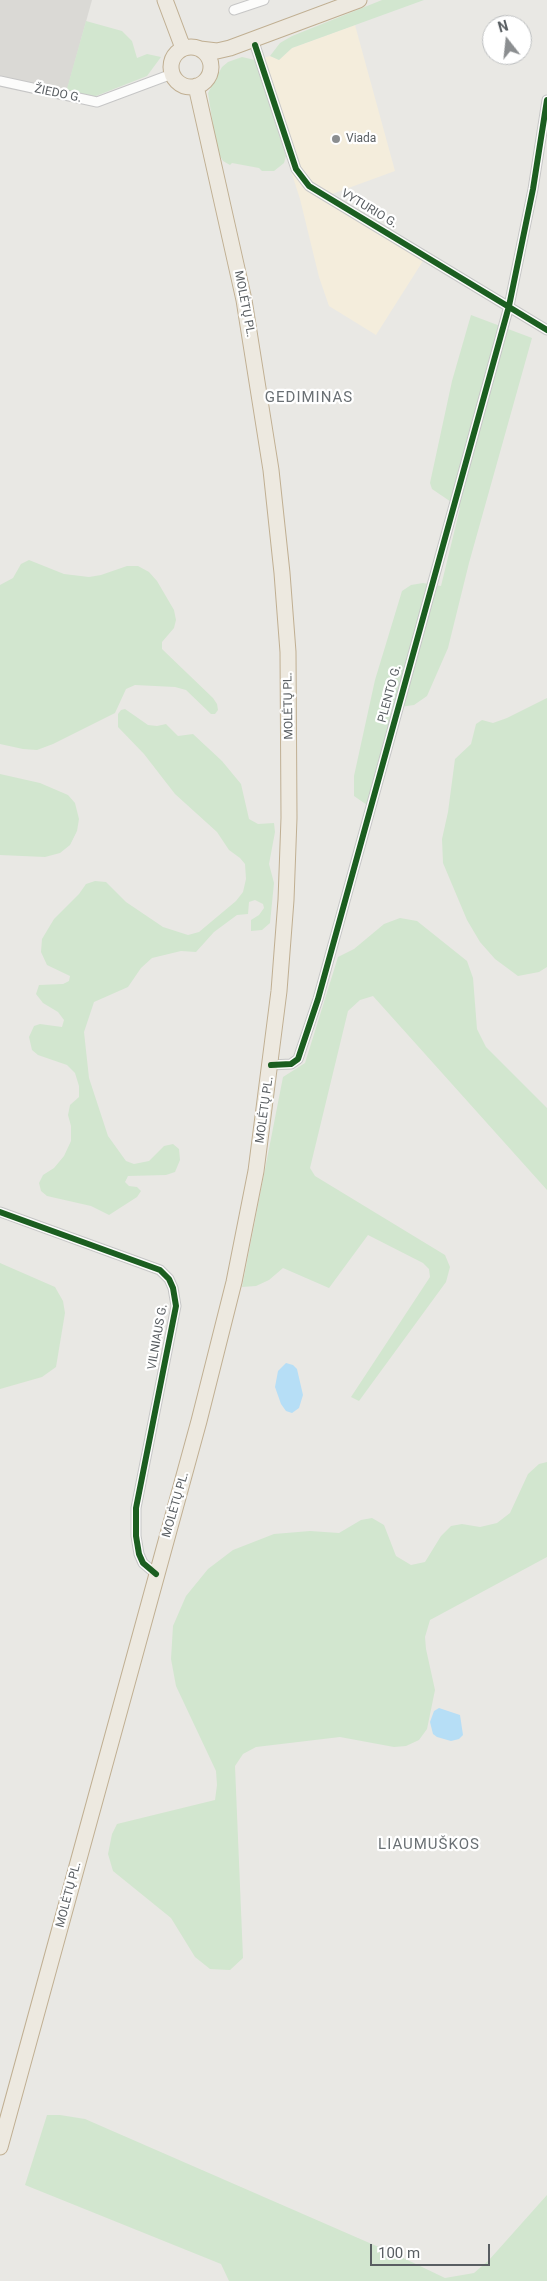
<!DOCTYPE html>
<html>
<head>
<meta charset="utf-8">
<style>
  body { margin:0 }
  #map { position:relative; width:547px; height:2281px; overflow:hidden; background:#e9e8e4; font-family:Roboto,sans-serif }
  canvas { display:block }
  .north { position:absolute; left:482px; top:15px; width:50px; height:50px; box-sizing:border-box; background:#fff; border:1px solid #bdbfc0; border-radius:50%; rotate:344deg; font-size:14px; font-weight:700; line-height:20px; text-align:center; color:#595e62 }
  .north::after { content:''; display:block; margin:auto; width:18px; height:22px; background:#8b8e90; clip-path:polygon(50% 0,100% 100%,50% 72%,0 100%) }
  .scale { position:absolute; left:370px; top:2244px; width:120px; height:22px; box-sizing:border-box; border:2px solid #595e62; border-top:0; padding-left:6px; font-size:15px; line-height:18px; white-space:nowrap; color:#595e62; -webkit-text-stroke:4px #fff; paint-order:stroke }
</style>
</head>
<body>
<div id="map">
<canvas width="547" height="2281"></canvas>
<div class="north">N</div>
<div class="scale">100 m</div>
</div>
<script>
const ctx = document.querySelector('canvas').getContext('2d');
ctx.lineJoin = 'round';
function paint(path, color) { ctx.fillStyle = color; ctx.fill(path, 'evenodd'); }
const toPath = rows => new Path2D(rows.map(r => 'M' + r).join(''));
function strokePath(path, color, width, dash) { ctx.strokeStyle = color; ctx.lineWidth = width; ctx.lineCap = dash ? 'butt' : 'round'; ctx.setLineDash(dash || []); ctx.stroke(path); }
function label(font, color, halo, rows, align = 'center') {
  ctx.font = font + ' Roboto,sans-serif'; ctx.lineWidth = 4.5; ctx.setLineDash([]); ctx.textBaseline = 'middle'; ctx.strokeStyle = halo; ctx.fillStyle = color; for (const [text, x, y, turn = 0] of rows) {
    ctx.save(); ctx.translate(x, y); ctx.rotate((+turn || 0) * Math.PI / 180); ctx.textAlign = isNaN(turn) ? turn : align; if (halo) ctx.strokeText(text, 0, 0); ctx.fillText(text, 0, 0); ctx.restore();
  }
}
const commercial = toPath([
  [355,25,395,171,332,194,428,253,376,335,329,306,319,277,300,199,255,60,270,56,279,60,292,48]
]);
const industrial = toPath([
  [0,0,92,0,64,101,0,85]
]);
const green = toPath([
  [382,0,424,0,292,48,279,60,270,56,280,43,292,36],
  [86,21,122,31,132,41,137,58,147,54,161,57,147,76,96,96,89,97,66,92],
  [242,57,255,60,286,156,284,163,274,171,262,171,259,168,232,163,230,165,223,161,217,151,208,93,222,67,228,62],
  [471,315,532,338,469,563,448,648,427,696,414,705,393,708,367,805,354,796,354,776,375,680,402,591,411,585,423,583,441,586,460,508,432,489,430,483,452,381],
  [29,560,64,574,89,577,101,575,127,566,138,566,149,572,157,581,174,610,176,620,174,628,162,642,162,649,213,698,217,704,218,710,215,714,211,714,186,690,175,687,135,685,126,689,115,713,53,744,37,750,23,749,0,744,0,585,13,578,21,564],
  [547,698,547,967,539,972,518,976,495,959,480,942,467,920,443,863,442,839,448,812,455,759,471,744,476,724,482,720,493,723,507,718],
  [125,709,148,725,157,726,166,724,178,736,193,734,222,761,241,784,249,819,258,824,274,823,275,832,269,864,274,883,270,923,262,930,251,931,251,920,259,915,264,908,263,904,255,900,249,902,248,914,237,915,214,932,196,952,181,951,152,958,141,968,128,987,94,1002,84,1032,89,1078,108,1136,126,1161,134,1164,149,1161,164,1146,173,1144,179,1149,180,1160,175,1172,166,1175,128,1176,125,1182,129,1186,137,1187,141,1191,137,1197,109,1215,91,1206,47,1196,41,1191,39,1183,43,1175,54,1168,64,1156,71,1141,71,1126,68,1115,70,1105,79,1097,79,1086,75,1073,67,1065,38,1055,32,1050,29,1037,34,1026,40,1024,62,1027,64,1020,58,1012,43,1003,36,994,39,985,63,984,69,981,70,976,47,965,41,952,42,939,54,919,79,894,86,884,95,881,106,882,126,902,163,927,188,935,199,932,236,901,243,892,246,879,245,864,240,858,229,850,217,832,175,794,144,754,118,727,118,714,121,710],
  [0,774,40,783,68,795,75,803,79,819,77,831,70,845,60,853,45,857,0,855],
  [400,918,417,921,467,961,473,978,477,1029,486,1047,547,1108,547,1190,373,996,360,1000,348,1011,310,1168,315,1176,445,1255,450,1267,446,1282,359,1401,351,1397,430,1277,429,1269,423,1263,368,1235,329,1288,283,1268,269,1280,256,1286,242,1287,283,1077,305,1063,338,957,354,949,384,924],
  [0,1263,55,1287,63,1301,65,1313,56,1367,42,1377,0,1389],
  [547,1462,547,1557,430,1620,425,1637,426,1649,435,1690,427,1729,419,1740,406,1746,394,1747,340,1737,256,1747,243,1754,235,1766,243,1958,230,1970,210,1969,195,1957,171,1918,113,1871,108,1854,112,1834,117,1824,215,1800,217,1785,216,1771,176,1686,171,1659,173,1626,186,1596,208,1569,233,1550,274,1534,310,1531,339,1533,361,1520,372,1518,384,1525,396,1556,411,1565,425,1562,441,1536,451,1526,462,1524,480,1527,497,1523,510,1513,528,1474,539,1464],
  [47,2115,60,2115,85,2119,397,2255,445,2278,474,2273,489,2260,547,2195,547,2281,229,2281,221,2264,25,2185]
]);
const water = toPath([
  [286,1363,293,1365,297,1369,303,1395,299,1408,292,1413,286,1411,281,1404,275,1387,278,1371],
  [439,1708,460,1715,463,1735,459,1739,451,1741,437,1737,433,1734,430,1722,434,1711]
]);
const street = toPath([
  [234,10,264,0],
  [255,45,296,169,309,186,547,330],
  [0,81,97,102,172,74],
  [271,1065,291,1064,298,1059,318,999,509,306,533,189,547,100],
  [0,1212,160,1270,169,1279,173,1288,176,1306,136,1508,136,1536,139,1554,143,1563,156,1574]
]);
const highway = toPath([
  [165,0,183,48],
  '171 67a20 20 0 1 1 40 0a20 20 0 1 1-40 0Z',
  [200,49,217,51,230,48,359,0],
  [0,2147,199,1421,234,1282,256,1171,279,991,286,900,289,818,288,652,282,573,271,470,244,300,196,86]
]);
const cycleway = toPath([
  [255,45,296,169,309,186,547,330],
  [271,1065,291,1064,298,1059,318,999,509,306,533,189,547,100],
  [0,1212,160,1270,169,1279,173,1288,176,1306,136,1508,136,1536,139,1554,143,1563,156,1574]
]);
const markers = [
  [336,139,5,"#8b8e90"]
];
const streetNames = [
  ["ŽIEDO G.",58,94,12],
  ["VYTURIO G.",369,209,31],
  ["MOLĖTŲ PL.",244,304,79],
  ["PLENTO G.",390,694,-75],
  ["MOLĖTŲ PL.",289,706,-91],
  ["MOLĖTŲ PL.",265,1110,-82],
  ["VILNIAUS G.",158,1337,-80],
  ["MOLĖTŲ PL.",176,1505,-74],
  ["MOLĖTŲ PL.",69,1895,-75]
];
const poiNames = [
  ["Viada",346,139]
];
const quarterNames = [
  ["GEDIMINAS",309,398],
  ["LIAUMUŠKOS",429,1845]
];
paint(commercial, '#f4eddc');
paint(industrial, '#dad9d5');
paint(green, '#d2e6cf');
paint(water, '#b6def6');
strokePath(street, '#c6c6c6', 11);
strokePath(highway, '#c0af92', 17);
strokePath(street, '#fcfcfb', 9);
strokePath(highway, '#ede9e0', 15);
strokePath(cycleway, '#1b5e20', 6);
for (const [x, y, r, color] of markers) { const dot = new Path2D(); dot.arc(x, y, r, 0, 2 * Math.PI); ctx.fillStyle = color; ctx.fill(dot); strokePath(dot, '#fff', 2); }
label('12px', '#595e62', '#fff', streetNames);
label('12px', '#595e62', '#fff', poiNames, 'left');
ctx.letterSpacing = '1px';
label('15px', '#6a7074', '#fff', quarterNames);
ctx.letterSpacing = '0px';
</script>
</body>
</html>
